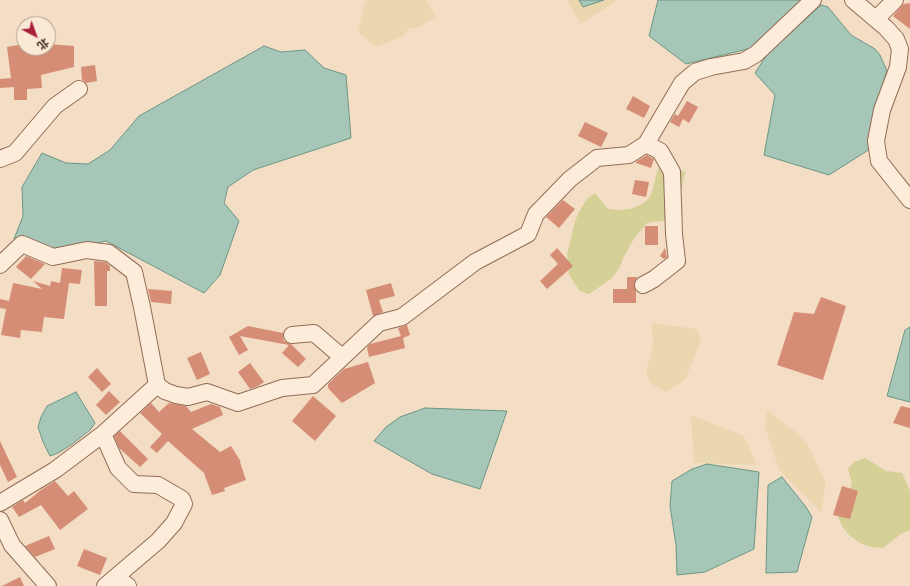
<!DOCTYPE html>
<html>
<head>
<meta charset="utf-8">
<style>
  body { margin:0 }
  #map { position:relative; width:910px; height:586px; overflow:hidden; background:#f3ddc4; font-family:"Noto Serif","Noto Sans SC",serif }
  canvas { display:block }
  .north { position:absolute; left:16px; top:16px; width:40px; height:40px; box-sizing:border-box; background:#fae9d5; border:1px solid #af9c8b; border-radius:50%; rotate:139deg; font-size:11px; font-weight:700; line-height:16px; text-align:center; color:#3f281d }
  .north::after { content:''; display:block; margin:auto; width:14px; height:18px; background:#a82039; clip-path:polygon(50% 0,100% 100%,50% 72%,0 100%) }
</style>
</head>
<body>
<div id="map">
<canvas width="910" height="586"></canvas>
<div class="north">北</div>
</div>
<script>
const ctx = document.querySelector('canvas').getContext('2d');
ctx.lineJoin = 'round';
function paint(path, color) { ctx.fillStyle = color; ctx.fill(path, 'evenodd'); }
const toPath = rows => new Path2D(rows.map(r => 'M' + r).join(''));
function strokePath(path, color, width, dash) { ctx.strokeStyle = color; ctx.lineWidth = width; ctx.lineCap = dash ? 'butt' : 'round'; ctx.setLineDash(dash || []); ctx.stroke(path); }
const farmland = toPath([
  [370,0,426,0,436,17,419,27,408,29,404,36,376,47,358,32,365,1],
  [567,0,614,0,615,2,580,24],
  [652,323,697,329,701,340,685,380,665,392,650,383,646,371,653,346],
  [767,410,798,434,809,447,826,483,821,512,779,470,765,427],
  [691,415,744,436,757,465,694,463]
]);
const green = toPath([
  [667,167,674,168,685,172,677,210,667,220,647,223,635,237,623,258,620,267,612,278,589,294,580,291,569,275,567,255,575,221,579,212,587,199,595,193,608,209,617,210,630,209,641,205,649,198,653,189,658,168],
  [865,458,886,471,902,473,910,491,910,530,902,533,883,548,872,547,860,543,849,535,842,526,837,515,848,495,852,483,848,469,854,462]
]);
const water = toPath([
  [579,0,604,0,583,7,579,0],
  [658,0,806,0,752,48,686,64,649,36,658,0],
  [821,5,828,7,851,35,875,49,880,55,887,71,874,112,870,149,829,175,764,155,775,95,755,73,768,53,821,5],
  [264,46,281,52,305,50,324,68,346,75,351,138,253,170,228,187,224,203,239,221,220,275,204,293,106,241,57,251,14,239,23,216,22,187,42,153,66,163,88,164,110,150,139,116,264,46],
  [910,327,910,402,887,396,905,330,910,327],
  [76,392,95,423,90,430,71,445,58,453,50,456,43,442,38,427,41,417,47,406,76,392],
  [425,408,507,411,480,489,432,474,374,441,386,427,400,417,425,408],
  [707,464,759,472,754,549,705,572,677,575,676,545,670,506,672,481,692,469,707,464],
  [782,477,806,507,812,517,797,572,766,573,768,485,782,477]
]);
const building = toPath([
  [910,3,910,29,893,16,903,4],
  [24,44,24,48,48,48,48,44,74,46,74,67,41,75,42,88,27,89,27,100,14,100,14,87,0,88,0,79,11,78,7,47],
  [95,65,97,81,86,83,82,80,81,67],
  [633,96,650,106,644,118,626,109],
  [687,101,698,107,689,123,683,119,679,127,670,122,675,114,678,116],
  [585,122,608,133,601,147,578,136],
  [647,155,654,159,651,168,636,163,637,161],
  [635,180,649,182,646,197,632,194],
  [563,200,575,209,559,228,546,217],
  [645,226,658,226,658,245,645,245],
  [557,248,573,266,547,289,540,281,558,264,550,255],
  [665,248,667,257,664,259,660,256],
  [26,256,45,264,31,279,16,267],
  [94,261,105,262,110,266,110,271,107,271,107,306,95,306],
  [62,268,82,270,80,284,69,283,64,319,44,317,42,332,21,330,20,338,1,335,6,309,0,308,0,299,9,301,13,283,42,289,33,281,50,286,51,281,60,283],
  [627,277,637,277,634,285,636,291,636,303,613,303,613,289,627,289],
  [391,283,395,296,379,300,383,312,373,316,366,290],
  [148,289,172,291,171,304,151,302],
  [821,297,846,306,823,380,777,365,794,312,814,314],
  [407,325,410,335,403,338,405,348,369,357,367,348,370,344,401,336,398,328],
  [248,326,283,333,283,336,284,341,291,344,306,359,298,367,282,353,289,345,240,336,248,350,239,355,229,337],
  [201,352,210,374,197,380,187,358],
  [368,362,375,383,342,403,328,388,328,384,344,369],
  [250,363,264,382,258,386,250,389,238,372],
  [97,368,111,384,102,392,88,377],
  [109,391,120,402,106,415,96,405],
  [313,396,336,416,315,441,292,421],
  [151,403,159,412,169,403,186,406,191,412,211,404,220,407,223,415,192,429,220,452,231,446,241,462,240,462,246,480,224,488,225,491,212,495,204,473,168,441,157,453,150,447,162,434,140,413],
  [901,406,910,408,910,428,893,423],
  [120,431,148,459,140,467,119,448,114,436],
  [0,441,17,477,8,482,0,465],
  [55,481,68,496,74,491,88,509,60,530,41,505,19,517,12,507,23,500,25,503,41,490],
  [842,486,858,491,850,519,833,515],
  [49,536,55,549,35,557,25,546],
  [84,549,107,558,100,575,77,566],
  [20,577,24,586,2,586]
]);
const minor = toPath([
  [853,0,886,28,896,39,900,49,898,67,882,110,876,141,879,161,910,200],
  [876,19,895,0],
  [0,159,15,153,55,106,79,89],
  [0,265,22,244,53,257,87,250,109,253,134,272,142,307,157,385,165,391,176,395,188,397,207,392,238,403,282,388,313,385,379,323,402,317,475,262,528,234,536,214,570,179,597,158,629,155,646,144,682,83,695,72,711,67,744,61,756,54,813,0],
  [643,285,654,279,677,261,674,234,672,172,660,151,646,144],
  [292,335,314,333,342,357],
  [103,434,118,468,134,484,158,485,182,499,184,504,174,523,158,541,105,586],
  [0,503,55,470,103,434,157,385],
  [0,520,12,545,48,586],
  [116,577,128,586]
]);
paint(farmland, '#ead7b0');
paint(green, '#d4d096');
paint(water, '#a6c6b7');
strokePath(water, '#6b9684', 1);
paint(building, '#d68d75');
strokePath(minor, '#916c57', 18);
strokePath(minor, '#fdecd9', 16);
</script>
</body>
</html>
